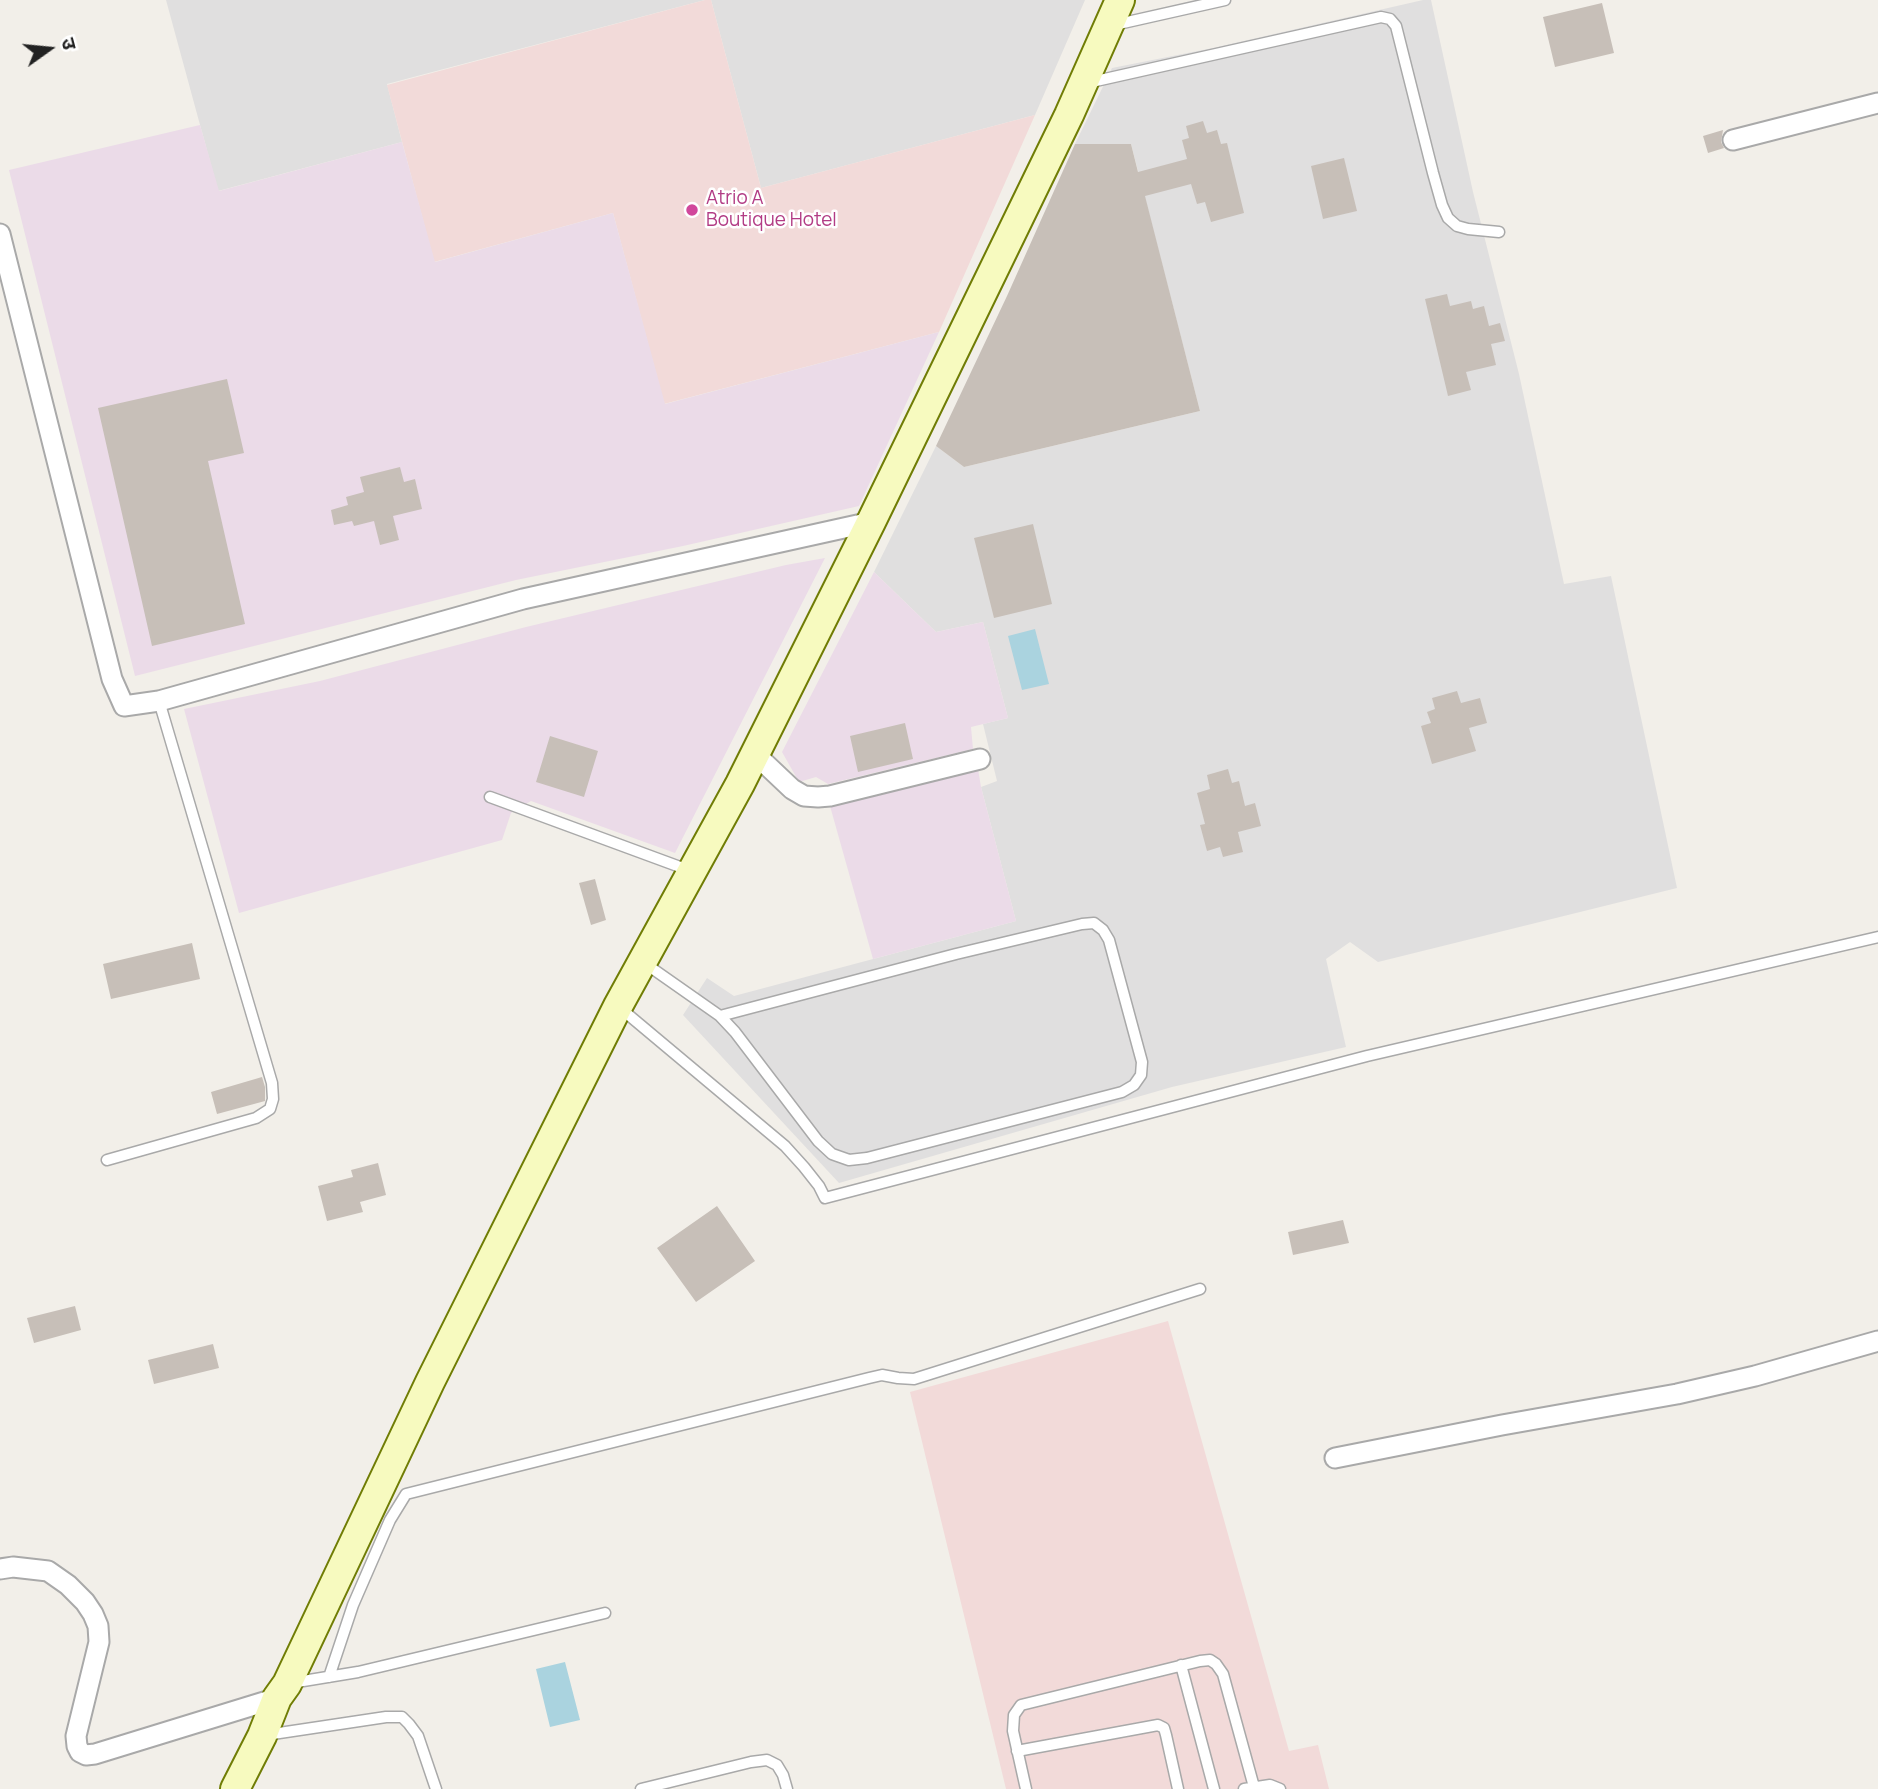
<!DOCTYPE html>
<html>
<head>
<meta charset="utf-8">
<style>
  body { margin:0 }
  #map { position:relative; width:1878px; height:1789px; overflow:hidden; background:#f2efe9; font-family:Manrope,"Noto Sans Devanagari",sans-serif }
  canvas { display:block }
  .north { position:absolute; left:14px; top:14px; width:70px; height:70px; -webkit-text-stroke:5px #fff; paint-order:stroke; rotate:75deg; font-size:19px; font-weight:700; line-height:28px; text-align:center; color:#222 }
  .north::after { content:''; display:block; margin:auto; width:24px; height:32px; background:#222; clip-path:polygon(50% 0,100% 100%,50% 72%,0 100%) }
</style>
</head>
<body>
<div id="map">
<canvas width="1878" height="1789"></canvas>
<div class="north">उ</div>
</div>
<script>
const ctx = document.querySelector('canvas').getContext('2d');
ctx.lineJoin = 'round';
function paint(path, color) { ctx.fillStyle = color; ctx.fill(path, 'evenodd'); }
const toPath = rows => new Path2D(rows.map(r => 'M' + r).join(''));
function strokePath(path, color, width, dash) { ctx.strokeStyle = color; ctx.lineWidth = width; ctx.lineCap = dash ? 'butt' : 'round'; ctx.setLineDash(dash || []); ctx.stroke(path); }
function label(font, color, halo, rows, align = 'center') {
  ctx.font = font + ' Manrope,sans-serif'; ctx.lineWidth = 5; ctx.setLineDash([]); ctx.textBaseline = 'middle'; ctx.strokeStyle = halo; ctx.fillStyle = color; for (const [text, x, y, turn = 0] of rows) {
    ctx.save(); ctx.translate(x, y); ctx.rotate((+turn || 0) * Math.PI / 180); ctx.textAlign = isNaN(turn) ? turn : align; if (halo) ctx.strokeText(text, 0, 0); ctx.fillText(text, 0, 0); ctx.restore();
  }
}
const residential = toPath([
  [166,0,705,0,387,84,402,142,218,191],
  [711,0,1085,0,1035,115,761,188],
  [1423,0,1431,0,1473,192,1519,374,1564,584,1611,576,1677,888,1378,962,1350,942,1326,959,1346,1047,1172,1087,839,1183,683,1015,707,978,734,996,1016,921,981,787,997,781,983,724,1008,718,983,622,936,632,874,572,936,446,964,467,1200,411,1131,144,1075,144,1112,68,1213,48]
]);
const commercial = toPath([
  [705,0,711,0,761,188,1035,115,939,332,664,404,613,213,434,262,387,85],
  [1168,1321,1289,1751,1318,1745,1329,1789,1006,1789,910,1392]
]);
const industrial = toPath([
  [200,125,219,191,402,142,435,262,613,213,665,404,939,332,859,506,683,546,516,580,135,676,9,170],
  [825,558,675,853,531,801,511,813,502,840,239,913,184,709,320,681,526,627,786,565],
  [874,572,936,632,983,622,1008,718,971,727,973,749,828,784,816,777,799,782,782,752],
  [978,769,981,787,1016,921,873,959,830,806]
]);
const water = toPath([
  [1035,629,1049,684,1022,690,1008,636],
  [565,1662,580,1720,550,1727,536,1669]
]);
const building = toPath([
  [1602,3,1614,53,1555,67,1543,17],
  [1203,121,1207,133,1217,130,1221,144,1227,143,1244,213,1211,222,1205,202,1197,204,1191,184,1145,196,1200,411,964,467,936,446,1007,296,1075,144,1131,144,1138,172,1187,159,1182,140,1189,138,1186,126],
  [1723,130,1721,142,1724,148,1708,153,1703,136],
  [1344,158,1357,211,1323,219,1311,166],
  [1447,294,1450,306,1471,301,1473,309,1484,306,1489,326,1500,323,1505,341,1491,344,1496,365,1466,372,1471,390,1448,396,1425,299],
  [227,379,244,453,208,461,245,624,152,646,98,408],
  [400,467,404,482,415,479,422,509,393,516,399,540,380,545,374,521,354,526,352,521,334,525,331,510,348,505,346,497,364,492,360,477],
  [1033,524,1052,604,994,618,974,538],
  [1457,691,1461,703,1480,698,1487,723,1469,728,1476,751,1432,764,1421,726,1431,723,1427,712,1435,709,1432,698],
  [905,723,913,759,858,772,850,736],
  [550,736,598,751,584,797,536,782],
  [1228,769,1232,783,1239,781,1245,806,1255,803,1261,826,1238,832,1243,852,1223,857,1220,847,1207,851,1200,825,1205,824,1197,793,1210,789,1207,775],
  [595,879,606,920,591,925,579,883],
  [192,943,200,979,111,999,103,964],
  [262,1077,265,1087,265,1101,217,1114,211,1092],
  [378,1163,386,1195,360,1202,363,1212,327,1221,318,1186,353,1177,351,1170],
  [717,1206,755,1261,696,1302,657,1248],
  [1343,1220,1349,1243,1293,1255,1288,1232],
  [75,1306,81,1330,34,1343,27,1318],
  [213,1344,219,1368,154,1384,148,1360]
]);
const service = toPath([
  [1114,25,1225,0],
  [1087,83,1381,17,1390,19,1396,26,1433,173,1442,205,1448,218,1457,226,1468,229,1499,232],
  [490,797,691,871],
  [643,962,720,1016,735,1032,818,1141,832,1154,849,1160,867,1158,1122,1092,1134,1085,1141,1075,1142,1062,1109,940,1103,930,1094,923,1082,924,956,954,720,1016],
  [619,1007,785,1146,804,1167,819,1186,825,1198,1367,1056,1878,937],
  [107,1160,256,1118,270,1109,273,1099,272,1083,159,701],
  [1181,1665,1214,1789],
  [329,1677,353,1605,390,1520,406,1494,869,1378,882,1375,898,1378,914,1379,1200,1289],
  [291,1683,358,1672,605,1613],
  [266,1735,386,1717,402,1717,409,1724,418,1736,436,1789],
  [1017,1751,1158,1725,1164,1728,1166,1735,1178,1789],
  [641,1789,751,1762,767,1760,777,1765,783,1775,787,1789],
  [1026,1789,1013,1731,1014,1715,1021,1705,1200,1661,1210,1660,1216,1664,1223,1674,1254,1787],
  [1244,1789,1270,1785,1280,1789]
]);
const minor = toPath([
  [1733,140,1878,103],
  [0,234,112,679,124,706,159,701,523,599,871,522],
  [755,754,792,789,804,796,818,797,830,796,980,759],
  [1335,1458,1502,1425,1677,1394,1755,1376,1878,1341],
  [0,1569,13,1567,48,1571,68,1585,85,1602,93,1614,98,1626,99,1642,76,1736,77,1746,80,1752,86,1755,95,1754,277,1698]
]);
const secondary = toPath([
  [235,1789,262,1736,277,1698,287,1684,430,1382,618,1006,740,784,871,522,1069,115,1120,0]
]);
const markers = [
  [692,210,7,"#d1479c"]
];
const hotelNames = [
  ["Atrio A",706,199],
  ["Boutique Hotel",706,221]
];
paint(residential, '#e0dfdf');
paint(commercial, '#f2dad9');
paint(industrial, '#ebdbe8');
paint(water, '#aad3df');
paint(building, '#c7bfb8');
strokePath(service, '#a9a9a9', 13);
strokePath(minor, '#a9a9a9', 23);
strokePath(secondary, '#707d05', 32);
strokePath(service, '#fff', 10);
strokePath(minor, '#fff', 19);
strokePath(secondary, '#f7fabf', 28);
for (const [x, y, r, color] of markers) { const dot = new Path2D(); dot.arc(x, y, r, 0, 2 * Math.PI); ctx.fillStyle = color; ctx.fill(dot); strokePath(dot, '#fff', 2.5); }
label('19px', '#b23c85', '#fff', hotelNames, 'left');
</script>
</body>
</html>
